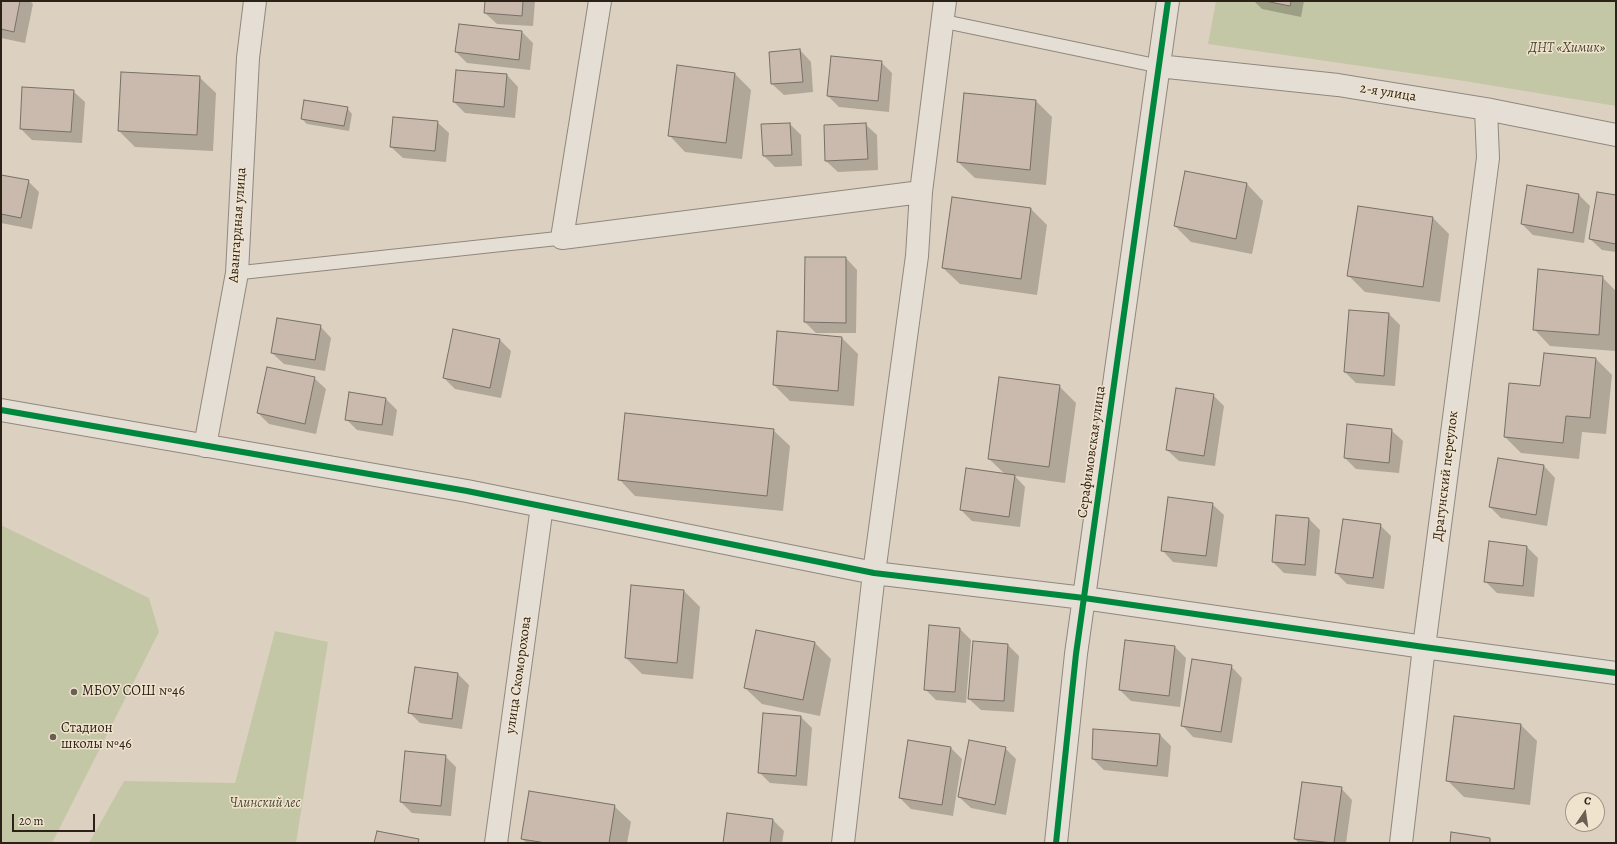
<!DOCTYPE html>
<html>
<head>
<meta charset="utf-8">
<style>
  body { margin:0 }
  #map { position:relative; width:1617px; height:844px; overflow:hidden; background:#dcd1c0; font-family:Alegreya,serif }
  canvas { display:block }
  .frame { position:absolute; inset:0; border:2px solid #2c2117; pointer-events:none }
  .north { position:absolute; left:1565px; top:792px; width:40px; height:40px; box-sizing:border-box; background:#f0e3ce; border:1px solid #a29585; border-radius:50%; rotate:13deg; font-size:11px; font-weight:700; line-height:16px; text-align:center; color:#2c2117 }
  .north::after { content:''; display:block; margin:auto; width:14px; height:18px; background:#6a5f52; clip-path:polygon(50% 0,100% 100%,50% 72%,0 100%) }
  .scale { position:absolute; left:12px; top:814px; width:83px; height:18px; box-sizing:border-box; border:2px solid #2c2117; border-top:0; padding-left:5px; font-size:12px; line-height:14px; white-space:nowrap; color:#2c2117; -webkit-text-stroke:3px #f0e3ce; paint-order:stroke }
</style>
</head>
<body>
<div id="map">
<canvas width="1617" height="844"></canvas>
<div class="frame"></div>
<div class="north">С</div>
<div class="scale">20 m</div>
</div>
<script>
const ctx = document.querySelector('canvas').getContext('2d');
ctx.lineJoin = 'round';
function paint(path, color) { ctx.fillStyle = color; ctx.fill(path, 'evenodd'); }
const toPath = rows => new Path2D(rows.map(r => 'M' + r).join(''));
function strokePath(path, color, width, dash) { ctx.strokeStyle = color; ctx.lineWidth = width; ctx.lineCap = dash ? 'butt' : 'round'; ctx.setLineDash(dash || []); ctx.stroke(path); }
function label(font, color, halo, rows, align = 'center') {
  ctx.font = font + ' Alegreya,serif'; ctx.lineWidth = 3; ctx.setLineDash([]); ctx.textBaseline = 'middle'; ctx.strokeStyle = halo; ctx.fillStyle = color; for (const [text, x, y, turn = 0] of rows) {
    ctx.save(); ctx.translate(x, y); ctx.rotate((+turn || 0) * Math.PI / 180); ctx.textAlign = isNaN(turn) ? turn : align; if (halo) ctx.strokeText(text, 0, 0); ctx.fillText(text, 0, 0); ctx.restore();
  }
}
const green = toPath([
  [1216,1,1616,1,1616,106,1458,80,1208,44],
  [1,525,149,598,159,632,52,843,1,843],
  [275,631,328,642,296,843,89,843,124,781,235,783]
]);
const shadow = toPath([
  [1,1,30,1,33,4,25,43,1,38],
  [486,1,535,1,533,26,497,24,485,13],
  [1254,1,1304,1,1301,17,1262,9],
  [460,25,522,32,533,43,530,70,467,63,456,52],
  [800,50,811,62,813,92,784,95,772,84,770,53],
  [881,62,892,73,889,112,839,107,828,96],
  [735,74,751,90,742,159,685,152,669,135],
  [507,75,518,87,515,118,465,113,454,102],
  [199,77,216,93,213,151,135,147,119,131],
  [73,91,85,102,82,143,32,140,21,129],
  [965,94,1036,101,1052,117,1046,185,975,178,958,162],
  [347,108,352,114,349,131,307,124,302,119],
  [437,122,449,133,446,162,403,158,391,147],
  [790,124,801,135,802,166,775,167,764,156],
  [865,124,877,135,878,170,838,172,826,161],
  [1,176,28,181,39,192,32,229,1,223],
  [1247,184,1263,201,1252,254,1191,242,1175,226],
  [1579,195,1590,206,1584,243,1533,235,1522,224],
  [1616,196,1616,252,1602,250,1590,239],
  [1358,207,1433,218,1449,234,1440,302,1365,292,1348,275],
  [1031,209,1047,225,1037,295,960,284,943,268],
  [846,258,857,270,856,333,816,333,805,322],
  [1602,277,1616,291,1615,351,1550,346,1534,329],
  [1389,314,1400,325,1395,386,1356,383,1345,372],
  [320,326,331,338,325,371,284,364,272,353],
  [842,338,858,354,854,406,790,401,774,385],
  [500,340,511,351,501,398,455,389,444,378],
  [1596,359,1612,375,1606,434,1582,432,1579,459,1521,453,1505,437,1541,387],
  [314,378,326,389,316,434,269,424,258,413],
  [1059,386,1076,403,1065,483,1015,476,1025,487,1020,527,972,521,961,510,1005,474,989,459],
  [350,393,386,399,397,410,393,436,357,430,346,419],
  [1213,395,1224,406,1215,466,1179,461,1167,450],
  [773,430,790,446,783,511,635,496,619,479],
  [1391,430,1403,441,1399,473,1356,469,1345,458],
  [1544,466,1555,478,1547,526,1501,518,1490,507],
  [1212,504,1224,515,1217,567,1173,562,1162,550],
  [1309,519,1320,530,1316,576,1284,573,1273,562],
  [1380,525,1391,536,1384,589,1347,584,1336,573],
  [1527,547,1538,558,1534,597,1497,593,1485,581],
  [684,591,700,607,693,679,642,674,626,658],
  [960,629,971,640,966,703,936,700,925,689],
  [1126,641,1175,647,1186,658,1180,707,1131,701,1120,690],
  [815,643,831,659,820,716,762,704,745,688],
  [1008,645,1019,656,1014,712,981,710,969,699],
  [1231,666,1242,678,1232,743,1193,737,1182,725],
  [458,674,469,685,462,729,420,723,409,712],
  [764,714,801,717,812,728,807,786,770,783,759,772],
  [1455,717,1521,725,1537,741,1530,805,1464,797,1447,780],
  [1160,735,1171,746,1168,777,1104,770,1093,759],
  [951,748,962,759,953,816,911,809,900,798],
  [1005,748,1016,759,1006,815,971,808,959,797],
  [445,756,456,767,451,816,412,813,401,802],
  [1341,788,1352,800,1346,843,1299,843,1295,839],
  [614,806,631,822,627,843,527,843,522,839],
  [773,820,784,831,782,843,724,843]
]);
const building = toPath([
  [1,1,20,1,14,32,1,29,1,1],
  [485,1,523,1,522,16,484,13,485,1],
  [1265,1,1291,1,1290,6,1265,1],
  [459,24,522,31,519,60,455,52,459,24],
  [800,49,803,82,771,84,769,52,800,49],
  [831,56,882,61,878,101,827,96,831,56],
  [677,65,735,73,726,143,668,136,677,65],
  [456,70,507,74,504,107,453,102,456,70],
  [121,72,200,76,197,135,118,131,121,72],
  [22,87,74,90,71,132,20,129,22,87],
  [964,93,1036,100,1030,170,957,162,964,93],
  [304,100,348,107,344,126,301,119,304,100],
  [393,117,438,121,435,151,390,147,393,117],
  [790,123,792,155,763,156,761,124,790,123],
  [866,123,868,159,825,161,824,125,866,123],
  [1185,171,1247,183,1236,239,1174,226,1185,171],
  [1,175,29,180,21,218,1,214,1,175],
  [1527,185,1579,194,1573,233,1521,224,1527,185],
  [1597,192,1616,195,1616,244,1589,239,1597,192],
  [952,197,1031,208,1021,279,942,268,952,197],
  [1358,206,1433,217,1423,287,1347,276,1358,206],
  [805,257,846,257,846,323,804,322,805,257],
  [1538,269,1603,276,1599,335,1533,330,1538,269],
  [1349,310,1389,313,1384,376,1344,372,1349,310],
  [277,318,321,325,315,360,271,353,277,318],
  [453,329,500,339,490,388,443,378,453,329],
  [777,331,842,337,838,391,773,385,777,331],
  [1544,353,1596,358,1590,418,1566,416,1563,443,1504,437,1509,383,1540,386,1544,353],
  [267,367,315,377,305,424,257,413,267,367],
  [999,377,1060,385,1049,467,988,459,999,377],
  [1176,388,1214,394,1204,456,1166,450,1176,388],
  [349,392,386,398,382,425,345,420,349,392],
  [625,413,774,429,767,496,618,480,625,413],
  [1347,424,1392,429,1389,463,1344,458,1347,424],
  [1498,458,1544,465,1536,515,1489,507,1498,458],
  [966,468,1015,475,1009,517,960,510,966,468],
  [1168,497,1213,503,1206,556,1161,551,1168,497],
  [1276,515,1309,518,1305,565,1272,562,1276,515],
  [1343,519,1381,524,1373,578,1335,573,1343,519],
  [1489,541,1527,546,1523,586,1484,582,1489,541],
  [631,585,684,590,677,663,625,658,631,585],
  [929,625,960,628,955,692,924,690,929,625],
  [756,630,815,642,803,700,744,688,756,630],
  [1125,640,1175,646,1169,696,1119,690,1125,640],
  [973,641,1008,644,1004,701,968,699,973,641],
  [1192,659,1232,665,1221,732,1181,726,1192,659],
  [415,667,458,673,452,719,408,713,415,667],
  [763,713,801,716,796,776,758,773,763,713],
  [1454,716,1521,724,1514,789,1446,781,1454,716],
  [1093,729,1160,734,1157,766,1092,759,1093,729],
  [908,740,951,747,942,805,899,798,908,740],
  [969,740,1006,747,995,805,958,797,969,740],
  [405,751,446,755,441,806,400,802,405,751],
  [1302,782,1342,787,1334,843,1294,839,1302,782],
  [529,791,615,805,609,843,546,843,521,839,529,791],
  [727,813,773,819,770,843,723,843,727,813],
  [377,831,419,839,418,843,374,843,377,831],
  [1451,832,1490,838,1490,843,1450,843,1451,832]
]);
const service = toPath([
  [942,21,1158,66],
  [237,273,562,238]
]);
const minor = toPath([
  [600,1,562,238,921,192,945,1],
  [1158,66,1338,85,1486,109,1616,135],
  [1,410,467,491,874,573,1084,598,1424,647,1616,673],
  [205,446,237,273,248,58,255,1],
  [496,843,542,506],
  [843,843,874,573,917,256,921,192],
  [1056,843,1076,654,1168,1],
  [1401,843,1424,647,1488,158,1486,109]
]);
const cycleway = toPath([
  [1,410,467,491,874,573,1084,598,1424,647,1616,673],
  [1056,843,1076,654,1168,1]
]);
const markers = [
  [74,692,4,"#6a5f52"],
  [53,737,4,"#6a5f52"]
];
const parkNames = [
  ["ДНТ «Химик»",1567,49],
  ["Члинский лес",265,804]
];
const streetNames = [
  ["2-я улица",1388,93,9],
  ["Авангардная улица",238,225,-86],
  ["Серафимовская улица",1092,452,-82],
  ["Драгунский переулок",1446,476,-83],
  ["улица Скоморохова",519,675,-82]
];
const poiNames = [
  ["МБОУ СОШ №46",82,692],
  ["Стадион",61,729],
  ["школы №46",61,745]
];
paint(green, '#c4c7a6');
paint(shadow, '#0003');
paint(building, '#cab9ad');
strokePath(building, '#777067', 1);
strokePath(service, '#90887d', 15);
strokePath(minor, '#90887d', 24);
strokePath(service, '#e4ded5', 13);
strokePath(minor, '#e4ded5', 22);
strokePath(cycleway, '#00873e', 6);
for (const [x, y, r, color] of markers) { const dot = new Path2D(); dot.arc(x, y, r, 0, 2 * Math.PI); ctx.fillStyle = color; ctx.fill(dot); strokePath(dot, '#f0e3ce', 1.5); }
label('italic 14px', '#4d4836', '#f0e3ce', parkNames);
label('14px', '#2c2117', '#f0e3ce', streetNames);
label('14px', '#2c2117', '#f0e3ce', poiNames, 'left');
</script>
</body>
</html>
